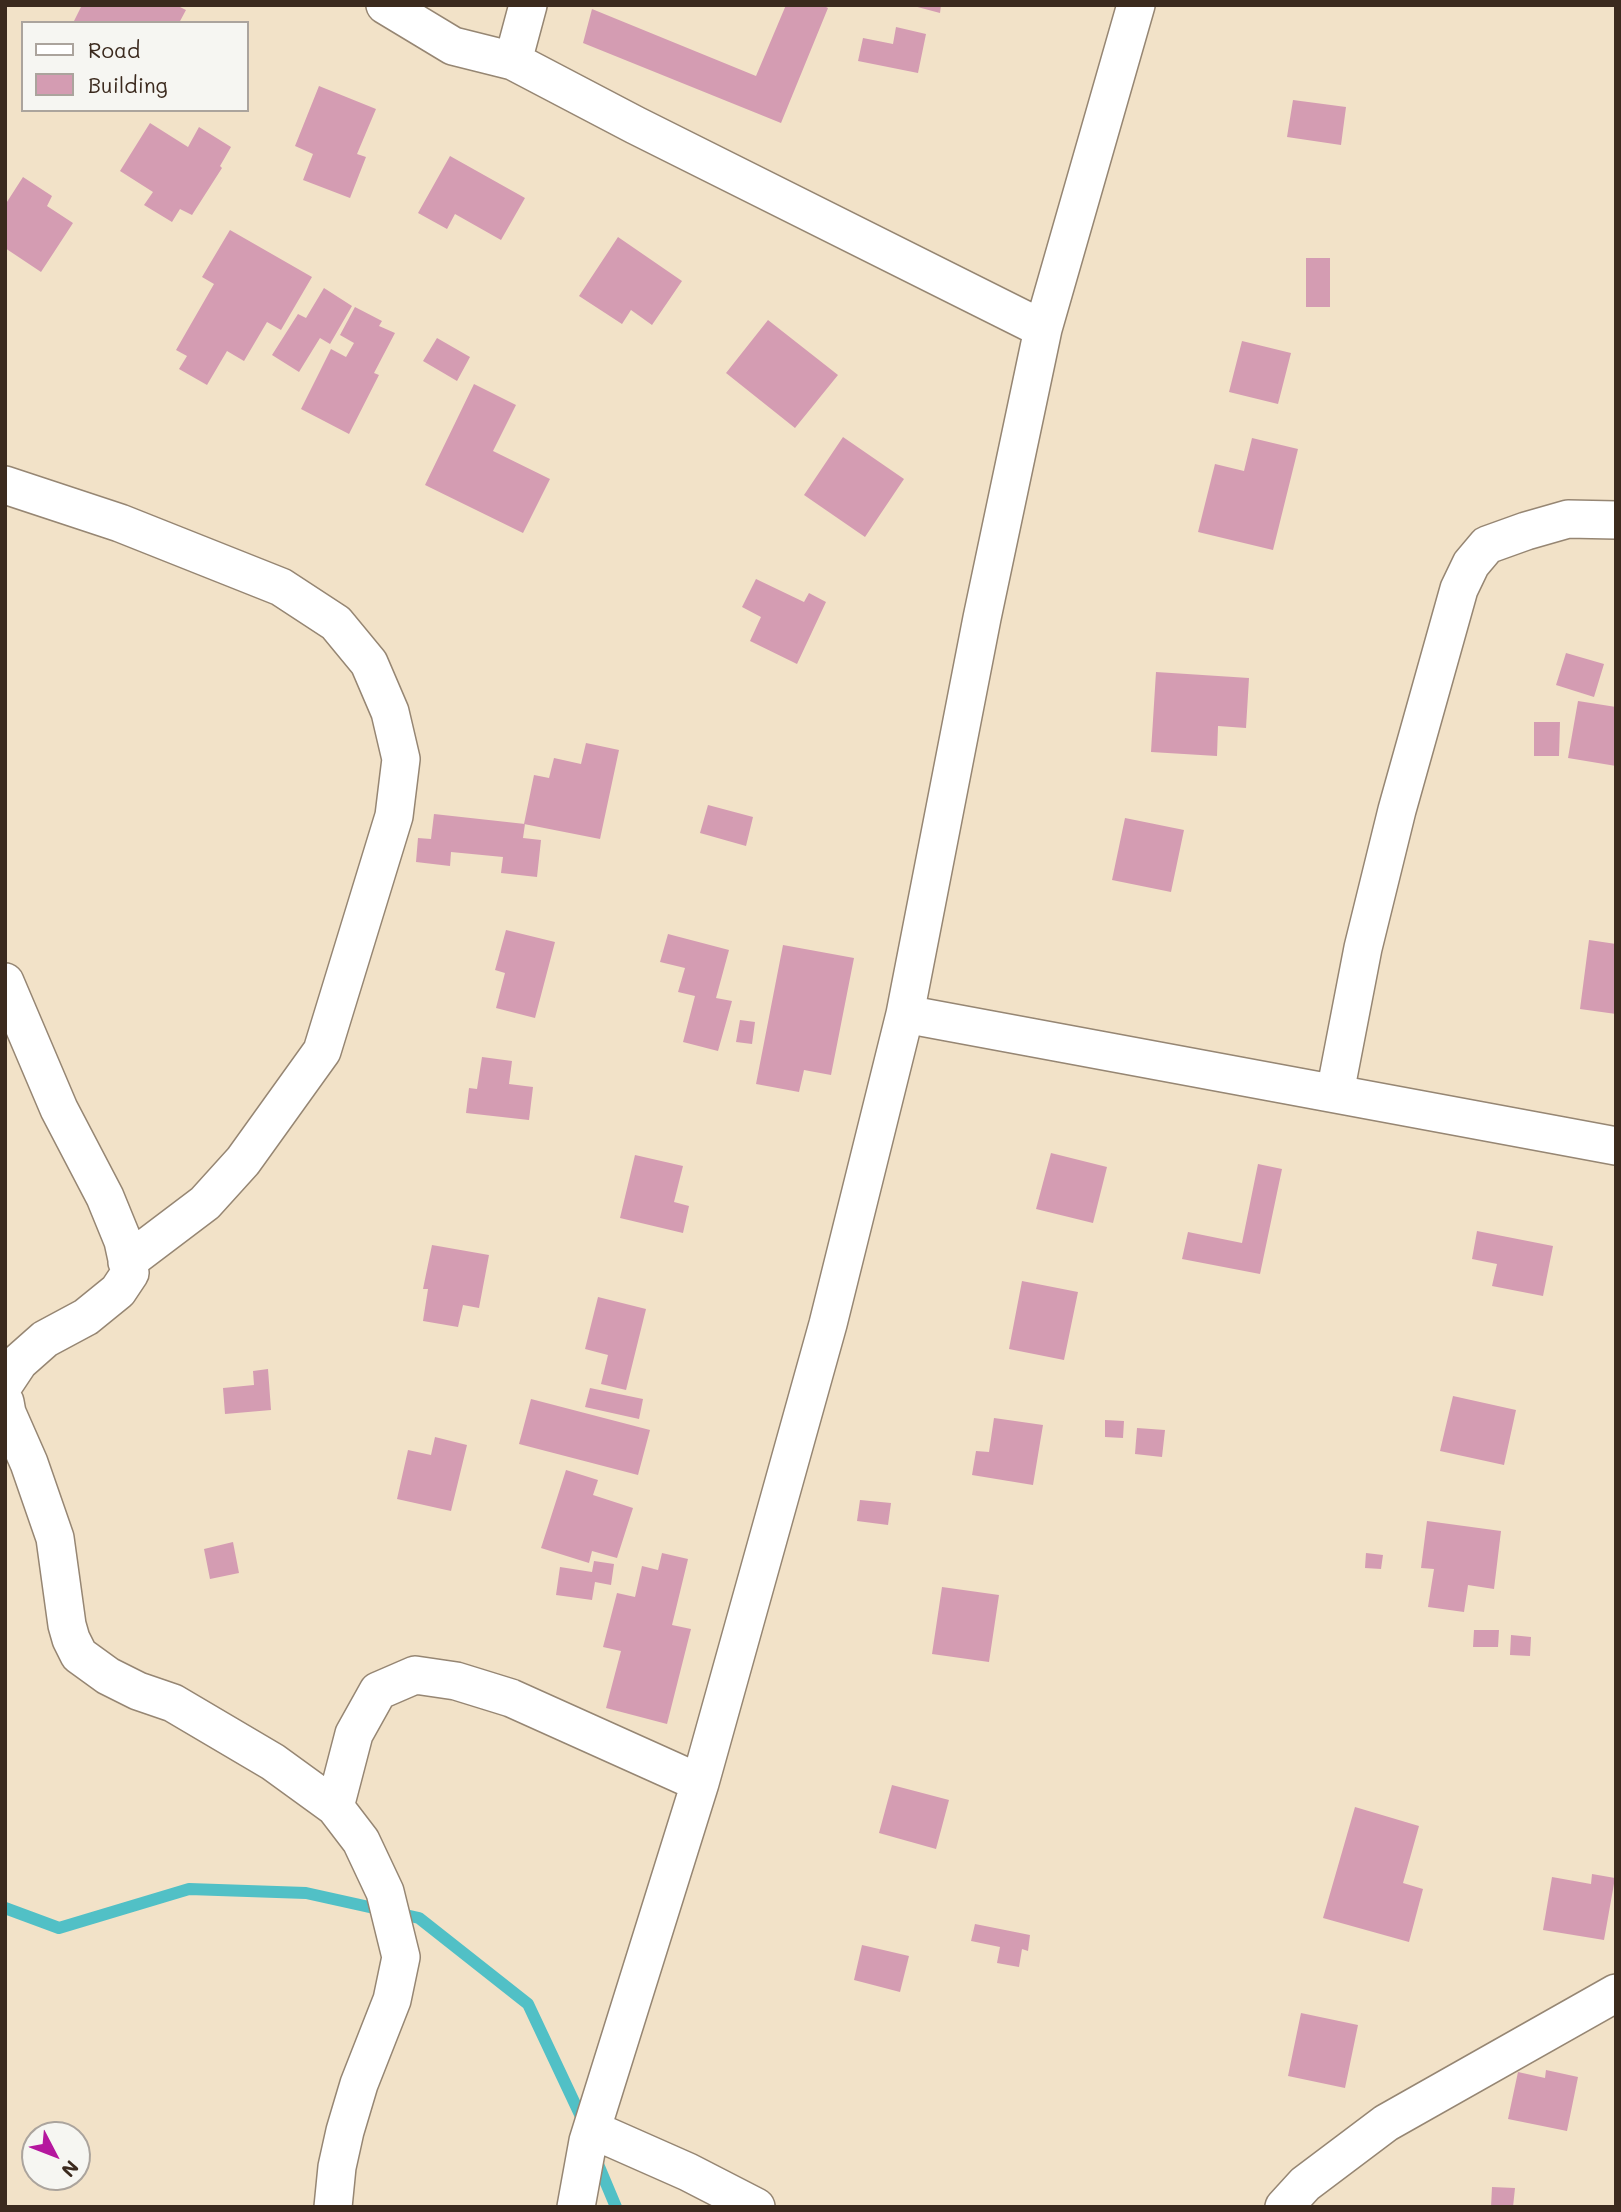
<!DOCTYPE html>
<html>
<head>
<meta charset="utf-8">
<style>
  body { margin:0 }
  #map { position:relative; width:1621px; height:2212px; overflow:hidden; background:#f2e2c8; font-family:Mali,sans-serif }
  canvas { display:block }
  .frame { position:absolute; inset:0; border:7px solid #3b2a1e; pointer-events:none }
  .legend { position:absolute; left:21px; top:21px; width:228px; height:91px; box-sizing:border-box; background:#f6f6f2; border:2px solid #aba49d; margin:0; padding:9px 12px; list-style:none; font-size:21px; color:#3b2a1e }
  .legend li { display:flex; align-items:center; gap:14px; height:35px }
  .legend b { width:35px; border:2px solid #aba49d }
  .north { position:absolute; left:21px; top:2121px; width:70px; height:70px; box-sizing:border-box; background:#f6f6f2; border:2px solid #aba49d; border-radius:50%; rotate:132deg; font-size:19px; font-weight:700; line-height:28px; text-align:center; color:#3b2a1e }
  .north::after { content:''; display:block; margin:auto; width:24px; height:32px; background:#b5179e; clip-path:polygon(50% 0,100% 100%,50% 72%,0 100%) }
</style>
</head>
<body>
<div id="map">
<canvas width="1621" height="2212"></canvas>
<div class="frame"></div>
<ul class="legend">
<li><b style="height:9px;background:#fff"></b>Road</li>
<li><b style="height:19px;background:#d49cb2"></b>Building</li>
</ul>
<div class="north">N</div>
</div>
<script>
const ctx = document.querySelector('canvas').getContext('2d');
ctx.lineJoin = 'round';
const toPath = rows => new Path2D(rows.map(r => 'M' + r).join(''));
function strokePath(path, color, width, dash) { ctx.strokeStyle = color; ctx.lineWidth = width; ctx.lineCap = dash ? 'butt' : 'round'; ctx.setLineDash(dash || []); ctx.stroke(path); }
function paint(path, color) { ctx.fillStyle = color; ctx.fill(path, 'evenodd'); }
const stream = toPath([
  [5,1908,59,1928,189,1889,306,1893,419,1918,528,2004,584,2123],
  [595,2157,616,2207]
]);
const building = toPath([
  [82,5,176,5,186,10,179,23,73,23],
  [786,5,822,5,828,8,781,123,583,43,592,9,756,76],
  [910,5,941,5,940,13],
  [896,27,926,34,918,73,858,61,863,38,893,44],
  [319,86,376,109,357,154,366,157,350,198,303,180,313,154,295,146],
  [1293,100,1346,107,1341,145,1287,137],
  [150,123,188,147,199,127,231,147,220,166,222,168,192,215,180,209,172,222,144,205,153,192,120,171],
  [450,156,525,198,501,240,455,214,447,229,418,213],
  [23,177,52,196,47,206,73,223,41,272,5,248,5,205],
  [230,230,312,277,281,330,267,322,244,361,227,351,207,385,179,369,187,356,176,350,214,284,202,277],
  [618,237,682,281,652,325,631,310,622,324,579,296],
  [1306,258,1330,258,1330,307,1306,307],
  [324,288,352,306,330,344,320,338,299,372,272,355,298,314,306,318],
  [355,307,382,321,379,326,395,333,374,373,379,375,349,434,301,409,331,349,346,357,354,343,340,335],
  [768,320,838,375,795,428,726,373],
  [437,338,470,357,457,381,423,361],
  [1242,341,1291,353,1278,404,1229,392],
  [474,384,516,405,493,451,550,479,523,533,425,485],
  [843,437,904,479,865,537,804,495],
  [1252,438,1298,449,1273,550,1198,532,1215,464,1244,471],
  [756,579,804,602,809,593,826,602,797,664,750,641,761,617,742,607],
  [1566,653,1604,664,1594,697,1556,685],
  [1156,672,1249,678,1246,728,1218,726,1217,756,1151,752],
  [1578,701,1616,707,1616,766,1568,758],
  [1534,722,1560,722,1559,756,1534,756],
  [586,743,619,750,600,839,524,824,534,775,549,778,554,758,581,764],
  [708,805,753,817,746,846,700,833],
  [434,814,525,824,523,838,541,840,537,877,501,873,503,857,451,852,450,866,416,862,418,838,431,839],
  [1125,818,1184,830,1171,892,1112,880],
  [506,930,555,942,535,1018,496,1008,505,973,495,970],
  [668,934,729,950,716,998,732,1001,718,1051,683,1042,695,996,678,992,685,968,660,962],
  [1589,940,1616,944,1616,1014,1580,1009],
  [783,945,854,958,831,1075,804,1070,799,1092,756,1084],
  [740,1020,755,1022,752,1044,736,1042],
  [482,1057,512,1061,509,1084,533,1087,529,1120,466,1113,469,1088,477,1089],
  [1051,1153,1107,1167,1093,1223,1036,1209],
  [635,1155,683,1166,674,1202,689,1206,683,1233,620,1218],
  [1258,1164,1282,1169,1260,1274,1182,1259,1188,1232,1242,1243],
  [1477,1231,1553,1246,1543,1296,1492,1286,1497,1264,1472,1259],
  [432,1245,489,1255,479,1308,463,1305,458,1327,423,1321,428,1289,423,1289],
  [1022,1281,1078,1292,1064,1360,1009,1349],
  [598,1297,646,1309,626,1390,601,1384,608,1355,585,1349],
  [268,1369,271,1410,225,1414,223,1388,254,1385,253,1371],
  [590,1388,643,1399,639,1419,585,1407],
  [1453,1396,1516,1410,1504,1465,1440,1451],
  [531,1399,650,1430,638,1475,519,1444],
  [994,1418,1043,1425,1033,1485,972,1475,976,1451,989,1452],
  [1105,1420,1124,1421,1123,1438,1105,1437],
  [1137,1428,1165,1430,1162,1457,1135,1454],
  [435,1437,467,1445,451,1511,397,1499,408,1450,431,1455],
  [566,1470,598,1480,593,1495,633,1508,617,1558,592,1551,589,1563,541,1548],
  [860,1500,891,1503,888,1525,857,1521],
  [1427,1521,1501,1531,1494,1589,1468,1585,1464,1612,1428,1607,1434,1569,1421,1568],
  [233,1542,239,1573,210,1579,204,1549],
  [662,1553,688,1559,672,1625,691,1629,667,1724,606,1708,621,1651,603,1647,617,1593,635,1597,642,1566,658,1570],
  [1366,1553,1383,1555,1381,1569,1365,1568],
  [594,1561,614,1564,611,1585,595,1582,592,1600,556,1595,560,1567,592,1572],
  [942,1587,999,1595,989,1662,932,1654],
  [1474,1630,1499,1630,1498,1647,1473,1647],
  [1511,1635,1531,1637,1530,1656,1510,1655],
  [892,1785,949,1800,936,1849,879,1833],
  [1355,1807,1419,1826,1403,1883,1423,1889,1409,1942,1323,1918],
  [1592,1874,1615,1878,1604,1940,1543,1930,1552,1877,1591,1884],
  [975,1924,1030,1935,1028,1951,1022,1949,1019,1967,997,1963,1000,1947,971,1941],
  [862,1945,909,1956,900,1992,854,1980],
  [1301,2013,1358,2025,1345,2088,1288,2076],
  [1546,2070,1578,2077,1567,2131,1508,2119,1518,2072,1545,2078],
  [1492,2187,1515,2188,1513,2207,1491,2207]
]);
const minor = toPath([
  [385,5,453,46,513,61,635,125,1043,329],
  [513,61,528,5],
  [5,485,120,523,281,587,336,623,369,663,390,712,401,759,394,816,322,1051,243,1161,205,1203,127,1262],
  [5,982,59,1109,105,1197,123,1241,130,1273,118,1291,86,1317,45,1339,19,1362,5,1383],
  [905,1014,1616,1146],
  [1335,1093,1363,948,1397,810,1459,589,1471,564,1487,545,1526,531,1568,519,1616,520],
  [5,1402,7,1413,29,1463,55,1538,67,1625,71,1639,79,1655,108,1676,138,1691,173,1703,273,1762,335,1807,361,1841,385,1892,401,1957,392,2000,359,2084,345,2131,337,2167,333,2207],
  [335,1807,354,1734,378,1691,415,1675,456,1681,511,1698,700,1783],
  [593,2130,688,2172,756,2207],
  [576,2207,588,2141,700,1783,828,1324,905,1014,982,618,1043,329,1136,5],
  [1284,2207,1305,2184,1386,2123,1616,1993]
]);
strokePath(stream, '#51c0c6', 12);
paint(building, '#d49cb2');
strokePath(minor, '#968673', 40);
strokePath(minor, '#fff', 37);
</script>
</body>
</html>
